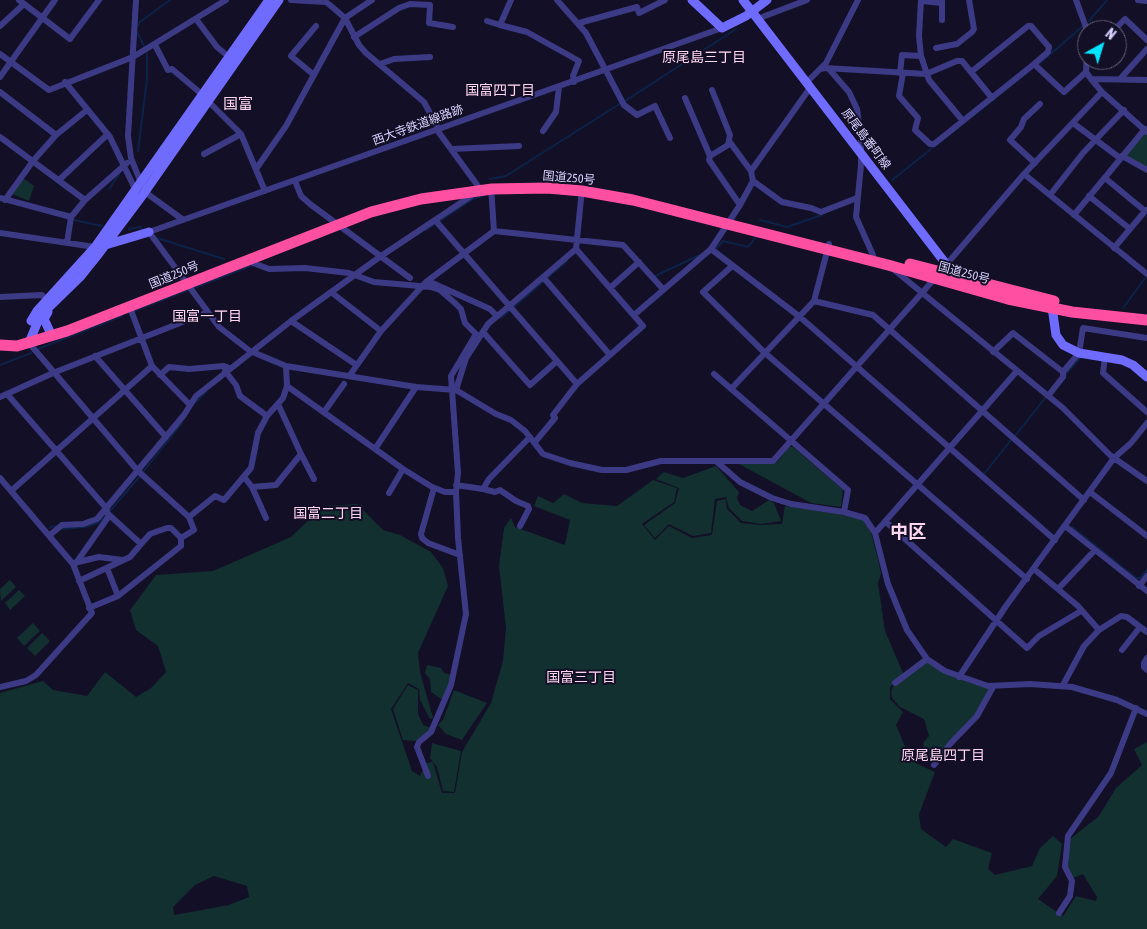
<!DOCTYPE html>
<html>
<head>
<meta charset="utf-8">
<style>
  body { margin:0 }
  #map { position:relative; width:1147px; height:929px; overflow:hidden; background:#130f26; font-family:"Asap Condensed",sans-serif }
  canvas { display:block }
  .north { position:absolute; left:1077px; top:20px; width:50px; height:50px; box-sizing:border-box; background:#130f26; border:1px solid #625e7d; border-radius:50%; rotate:39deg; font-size:14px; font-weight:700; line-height:20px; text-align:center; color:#d9d4ff }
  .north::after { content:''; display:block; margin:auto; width:18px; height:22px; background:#00e5ff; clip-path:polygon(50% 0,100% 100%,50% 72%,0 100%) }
</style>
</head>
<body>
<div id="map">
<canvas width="1147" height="929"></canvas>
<div class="north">N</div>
</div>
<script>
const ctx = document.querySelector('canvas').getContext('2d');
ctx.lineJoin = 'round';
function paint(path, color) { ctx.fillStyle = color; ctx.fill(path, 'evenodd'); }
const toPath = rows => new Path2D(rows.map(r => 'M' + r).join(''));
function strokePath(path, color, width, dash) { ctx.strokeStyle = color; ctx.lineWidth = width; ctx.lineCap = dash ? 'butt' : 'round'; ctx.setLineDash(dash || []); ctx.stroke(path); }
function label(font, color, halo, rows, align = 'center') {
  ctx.font = font + ' "Asap Condensed","Noto Sans JP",sans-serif'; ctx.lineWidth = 4; ctx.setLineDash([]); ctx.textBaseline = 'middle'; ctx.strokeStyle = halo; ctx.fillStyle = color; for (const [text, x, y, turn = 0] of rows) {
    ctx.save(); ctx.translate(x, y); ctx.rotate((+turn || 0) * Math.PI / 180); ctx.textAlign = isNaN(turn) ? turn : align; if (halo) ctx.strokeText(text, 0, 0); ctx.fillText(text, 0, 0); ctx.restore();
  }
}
const green = toPath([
  [1145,132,1147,136,1147,168,1128,157,1126,154],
  [23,178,34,186,29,201,12,194],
  [789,447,793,447,843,490,841,507,811,503,739,464,777,462],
  [716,466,739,492,737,498,740,505,752,511,769,500,774,503,781,521,761,524,742,521,729,508,726,497,715,499,711,533,693,536,669,524,655,538,644,525,675,503,679,488,656,479,664,472,683,478],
  [653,480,677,488,674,502,642,524,655,540,669,526,692,538,712,535,717,501,726,499,727,509,741,523,760,525,782,524,785,506,839,514,863,520,871,533,878,559,881,574,878,583,885,631,903,673,890,687,890,699,903,712,896,725,911,761,935,772,919,814,921,829,946,847,953,839,992,853,988,869,995,875,1032,866,1040,848,1053,836,1062,844,1057,876,1038,899,1063,916,1076,896,1096,901,1097,897,1083,874,1073,878,1068,866,1070,839,1099,816,1116,788,1142,765,1134,749,1147,742,1147,929,0,929,0,693,43,681,53,690,87,696,105,672,136,697,151,688,166,672,158,646,136,630,130,610,156,575,213,571,291,537,323,506,357,504,383,530,400,535,431,552,443,568,448,586,418,653,420,672,433,718,430,719,420,700,419,689,408,683,391,709,412,771,420,776,426,763,433,762,442,793,455,793,462,752,491,703,503,661,506,628,499,566,504,528,511,518,515,527,565,545,570,520,534,506,538,496,553,503,564,494,582,503,617,506],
  [214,876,247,886,249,897,229,905,174,915,173,907,195,885],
  [10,580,16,587,1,601,0,589],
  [19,590,25,596,10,610,5,603],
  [33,623,40,631,24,646,17,638],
  [42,633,50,641,35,656,27,648],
  [927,660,987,687,988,692,977,714,932,764,925,755,923,743,929,736,924,719,900,707,892,698,891,691,894,685],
  [427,665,441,668,444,673,452,675,443,700,431,692,430,679,425,673],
  [408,685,418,690,418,714,423,725,431,728,416,741,403,740,393,709],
  [454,690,487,703,462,740,446,734,438,725,443,720],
  [432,743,461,751,454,792,443,791,437,767,430,758]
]);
const stream = toPath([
  [1089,21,1107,0],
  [137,27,140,22,170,0],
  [137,32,145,48],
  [1040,63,1083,26],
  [625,101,736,29],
  [138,151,147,78,147,53],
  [490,179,506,176,621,103],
  [892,180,1032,69],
  [109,189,120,173],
  [74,220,102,226],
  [760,220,787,227,822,215],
  [129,229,140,227,143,231],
  [426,230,473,199,483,196],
  [157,238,224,259],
  [717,248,723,241,748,247,756,237],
  [655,276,700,255],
  [194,288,253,265],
  [514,307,567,261],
  [1123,308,1146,277],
  [134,311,188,290],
  [501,318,509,311],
  [38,349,122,316],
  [0,365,31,353],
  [1066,374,1080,358],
  [196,402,205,393],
  [1015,436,1046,397],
  [143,472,182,423],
  [984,474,1011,440],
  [109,512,140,476],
  [1072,527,1136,578,1140,578,1147,570],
  [50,528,53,526,57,527],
  [62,529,85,527,98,523,106,515]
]);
const street = toPath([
  [19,0,70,39,99,0],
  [136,0,128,136,131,158,141,183,149,195,182,219],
  [291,0,326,2,331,6,345,18,359,45,366,53,424,102,439,130],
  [557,0,586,33,624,105,637,115,655,106,670,138],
  [1076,0,1087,30],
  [1138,0,1147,1],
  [922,1,942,3],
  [196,19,217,47,229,57],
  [757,19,807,0],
  [942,20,942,0],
  [487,21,500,25,511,0],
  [579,23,637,7,639,13,665,0],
  [500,25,527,32,579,61,573,76,574,82],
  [0,26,24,4],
  [722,28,149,232,219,327,250,351,286,366,416,387,456,390,496,414,511,420,525,431,543,454,570,463,602,470,626,470,661,461,773,461,936,277],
  [1114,30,1125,19,1147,40],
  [354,37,399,8,410,4,430,5,429,23,453,27],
  [155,45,168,70,172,69,198,91,241,134,265,191],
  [936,48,957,44,972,32,974,29,969,0],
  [1087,49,1086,72,1091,79,1102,92,1147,132],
  [0,54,49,90,133,57,226,0],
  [921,56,919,36,921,0],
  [380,64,394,59,430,57],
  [1034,64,1064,92,1086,72],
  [820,69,825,68,926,74,957,61,962,61,971,72,1028,26,1031,26,1049,47,1048,52,1034,64,934,144,930,144,915,130,918,118,899,96,903,73],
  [829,69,849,92,857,109,861,138,861,165,856,217,873,255],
  [971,72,992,98],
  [900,73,902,55,921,56,929,80,963,121],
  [314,75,291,56,316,26],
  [0,77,55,0],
  [1091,79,1147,80],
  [1120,79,1147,49],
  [65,82,110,137,136,191],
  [806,83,826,63,858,0],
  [0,92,56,135],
  [1073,123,1120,158],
  [437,130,478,186],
  [543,131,556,112,559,87],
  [0,137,85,200],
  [729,141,751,171,753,181,740,205],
  [452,149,519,146],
  [204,154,241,134],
  [710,156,728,145,730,135,712,90],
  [1122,156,1147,170],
  [1035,163,1010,140,1021,127,1024,119,1040,104],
  [256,169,286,126,345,18,372,0],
  [751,171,810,88],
  [1024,174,1147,274],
  [1105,178,1145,211],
  [59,180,108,134],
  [295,181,301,196,310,204,410,278],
  [753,181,782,202,811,208,821,212,857,198],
  [491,187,494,231],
  [1050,195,1083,153,1124,110],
  [1089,196,1130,229],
  [0,198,71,217],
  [5,200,33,161,56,135,87,110],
  [1074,215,1145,129],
  [435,220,577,384],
  [0,233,95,247],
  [67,243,71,217,85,200,127,163],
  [1114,248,1146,210],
  [711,249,800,317,1055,540],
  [248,261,269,269,305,268,349,273,374,282,431,287,440,290,456,304,461,309,465,323,476,334,451,376,458,473,456,492,458,538,466,614,451,685,431,732,419,742,417,747,428,776],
  [946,265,1024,174,1102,92],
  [731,267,703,292,765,353,1027,579],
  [893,269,1063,408,1111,456,1147,481],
  [543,277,610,355],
  [428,281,490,309,497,316],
  [610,288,639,262],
  [331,292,381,331],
  [0,297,42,295,47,300],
  [814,301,873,315,1084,500],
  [129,305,152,366,190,405],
  [634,315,711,249,740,205,709,160,710,156,685,98],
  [291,321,355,364],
  [483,332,530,385,557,361],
  [29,343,138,471,189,517,215,496,224,500,251,468,258,433,267,416,283,398,287,386,286,366],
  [993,352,1013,333,1063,372,1079,353,1083,328,1147,338],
  [95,356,166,437],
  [1105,357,1103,373,1147,412],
  [225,371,236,385,240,396,267,416],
  [714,374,848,490,844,512],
  [160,375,169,367,189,369,224,366,229,368],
  [350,375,381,331,426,282,494,231,623,245,663,289],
  [287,386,403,469,432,487,445,492,456,492],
  [731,389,814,301,829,244],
  [456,390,466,358,488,324,576,249,582,189],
  [7,394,107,509],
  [1048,396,1063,377,1063,372],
  [0,397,53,373,208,312],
  [324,412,344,384],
  [535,442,555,418,553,415,577,384,643,326,576,249],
  [375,449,416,387],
  [301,454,314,479],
  [717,462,740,482,772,498,791,504,844,512,865,518,875,533,888,584,907,630,927,659,945,671,988,686,1030,684,1072,687,1117,700,1147,714],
  [0,478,73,564,92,613,36,675,26,681,0,687],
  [245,478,252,487,266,518],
  [456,485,483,489,489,479,530,437],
  [252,487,276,485,301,454,278,404],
  [434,488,421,534,422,538,428,543,460,555],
  [483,489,495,492,500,490,516,501,528,506,529,509,520,526],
  [11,491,152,366],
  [1090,492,1147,536],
  [389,493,403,469],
  [886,522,1027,648,1039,636,1081,611],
  [1065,526,1147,591],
  [875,533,1017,371],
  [50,535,62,525,83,524,97,519,184,415,196,396,291,321,381,256,471,196,470,192],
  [141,544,150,534,167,528,171,528,181,538],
  [74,563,99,557,123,560],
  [76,563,109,516],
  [107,568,118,596],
  [1034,569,1078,606,1099,630],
  [79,581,130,557,141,544,105,511],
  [1139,586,1147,576],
  [1058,589,1095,550],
  [89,608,118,596,181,546,181,538,194,530,189,517],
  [1122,650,1140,627],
  [1147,658,1144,663,1144,667,1147,670],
  [959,677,1006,606,1114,458,1131,443,1147,423],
  [895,683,927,659],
  [1063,685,1084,646,1099,630,1121,616,1127,617,1147,632],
  [934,765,951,743,977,716,993,687],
  [1059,913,1070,896,1072,881,1065,867,1068,836,1111,773,1136,708]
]);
const secondary = toPath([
  [692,0,722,28,746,16,767,0],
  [743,0,956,277],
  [102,246,149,232],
  [1052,307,1056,335,1063,345,1079,353,1122,360,1133,365,1147,377],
  [48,312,44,319,50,332],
  [31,321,37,311,95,247,269,0],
  [29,343,40,316,81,276,97,256,142,196,279,0]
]);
const highway = toPath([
  [910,264,1054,301],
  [0,345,17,346,67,331,371,212,421,199,492,189,547,188,582,191,633,200,888,265,1008,299,1072,312,1147,320]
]);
const streetNames = [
  ["西大寺鉄道線路跡",418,125,-20],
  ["原尾島番町線",866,139,53],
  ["国道250号",569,178,5],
  ["国道250号",964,273,15],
  ["国道250号",174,275,-22]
];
const neighbourhoodNames = [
  ["原尾島三丁目",704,58],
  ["国富四丁目",500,91],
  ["国富一丁目",207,317],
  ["国富二丁目",328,514],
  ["国富三丁目",581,678],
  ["原尾島四丁目",943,756]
];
const quarterNames = [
  ["国富",238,104]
];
const districtNames = [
  ["中区",908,532]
];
paint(green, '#12302f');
strokePath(stream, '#0c2248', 2);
strokePath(street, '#3d3a85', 6);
strokePath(secondary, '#6f6bff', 9);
strokePath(highway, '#ff4fa3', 11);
label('12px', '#d9d4ff', '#130f26', streetNames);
label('14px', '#ffd6f0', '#130f26', neighbourhoodNames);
label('15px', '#ffd6f0', '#130f26', quarterNames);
label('bold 18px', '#ffd6f0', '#130f26', districtNames);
</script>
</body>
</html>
